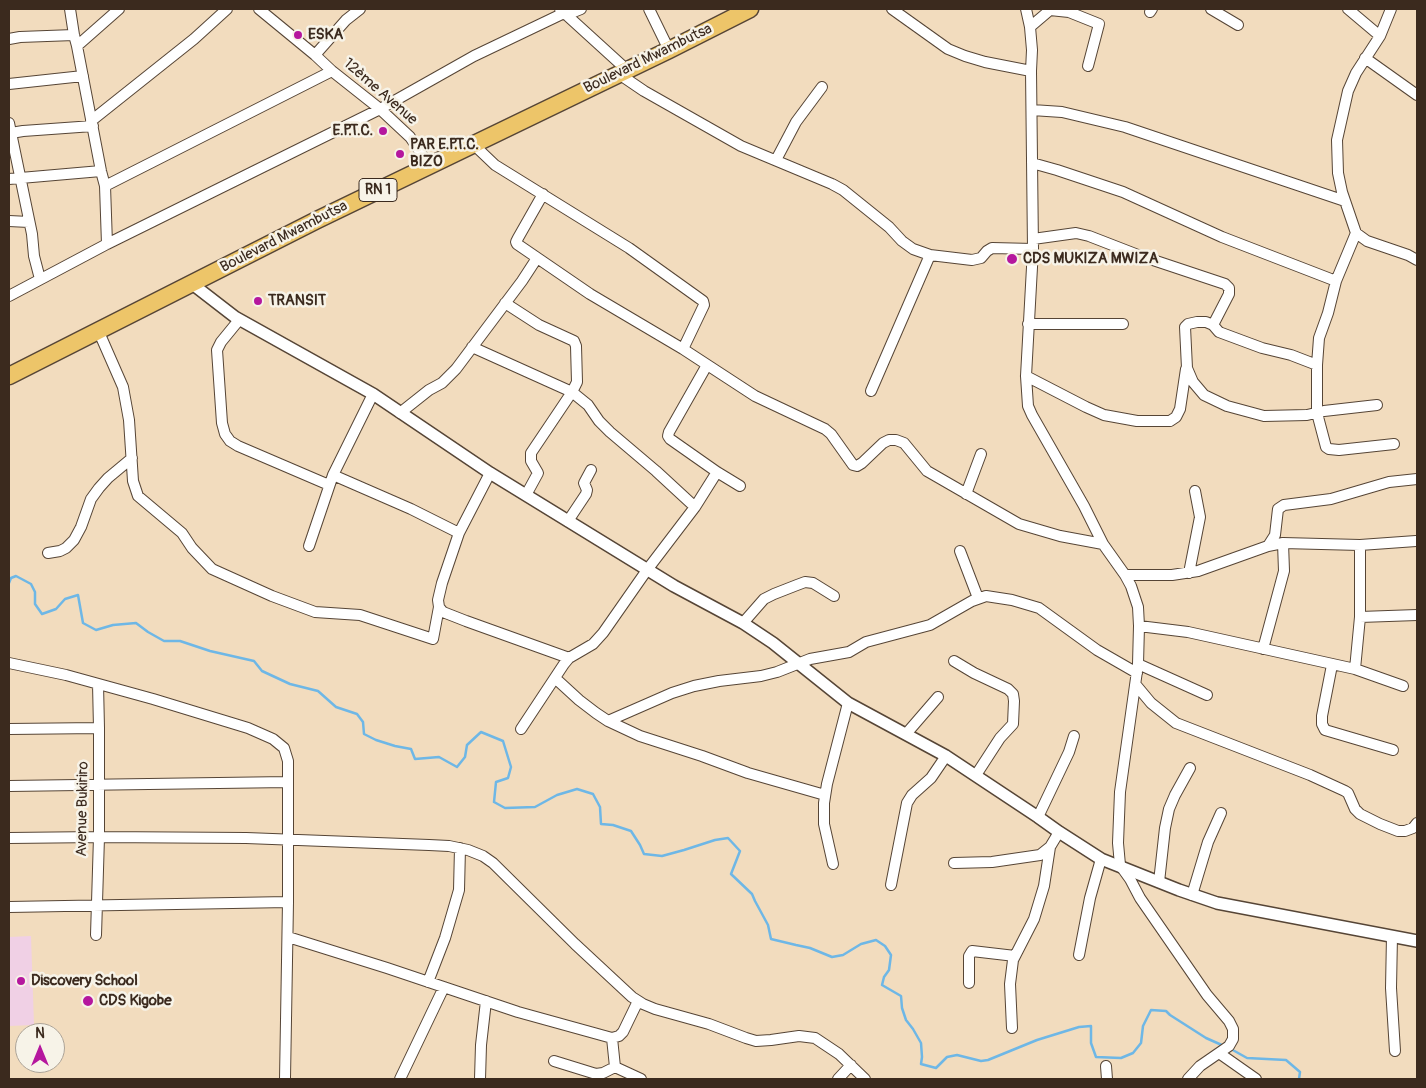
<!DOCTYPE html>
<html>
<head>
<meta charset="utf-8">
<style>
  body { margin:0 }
  #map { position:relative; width:1426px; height:1088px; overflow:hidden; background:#f2dcbe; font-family:Pangolin,sans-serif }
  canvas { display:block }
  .frame { position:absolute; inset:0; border:10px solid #3b2a1e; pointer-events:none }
  .north { position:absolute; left:15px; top:1023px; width:50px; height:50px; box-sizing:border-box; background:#f7f3e8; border:1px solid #aca397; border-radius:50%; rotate:0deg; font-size:14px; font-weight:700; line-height:20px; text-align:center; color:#3b2a1e }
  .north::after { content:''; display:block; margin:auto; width:18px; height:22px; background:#b5179e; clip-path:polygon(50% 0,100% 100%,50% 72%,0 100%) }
</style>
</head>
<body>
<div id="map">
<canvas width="1426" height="1088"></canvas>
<div class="frame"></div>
<div class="north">N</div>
</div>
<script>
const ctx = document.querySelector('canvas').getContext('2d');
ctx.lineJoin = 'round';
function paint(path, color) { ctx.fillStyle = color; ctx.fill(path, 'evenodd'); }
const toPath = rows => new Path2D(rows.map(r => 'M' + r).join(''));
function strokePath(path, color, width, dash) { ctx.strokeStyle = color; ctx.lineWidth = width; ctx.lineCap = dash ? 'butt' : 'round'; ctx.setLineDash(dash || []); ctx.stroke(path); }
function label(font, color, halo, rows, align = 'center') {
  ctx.font = font + ' Pangolin,sans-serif'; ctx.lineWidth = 5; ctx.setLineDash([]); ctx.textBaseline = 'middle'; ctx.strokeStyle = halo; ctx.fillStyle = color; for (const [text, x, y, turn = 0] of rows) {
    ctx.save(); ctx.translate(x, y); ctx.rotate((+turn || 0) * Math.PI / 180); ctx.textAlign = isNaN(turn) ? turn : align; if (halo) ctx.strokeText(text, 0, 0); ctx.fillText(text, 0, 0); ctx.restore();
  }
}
const built = toPath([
  [31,936,34,1025,9,1026,9,937]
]);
const stream = toPath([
  [9,583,11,578,16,576,31,584,35,592,35,604,42,614,56,609,65,599,78,595,83,623,96,630,113,625,136,623,148,632,164,641,180,641,210,651,254,661,262,671,290,684,318,691,336,707,357,714,363,722,364,734,376,740,395,746,411,749,415,759,439,757,457,767,465,757,467,745,481,732,503,741,511,767,508,778,496,782,494,802,505,808,535,807,557,795,577,789,593,794,600,807,601,824,613,825,631,831,640,845,644,854,662,856,684,850,715,840,728,838,740,851,731,874,752,894,755,901,768,925,771,939,796,945,810,948,832,957,843,955,861,944,876,940,885,946,891,955,889,970,884,977,882,985,901,996,902,1008,906,1020,913,1029,921,1043,922,1057,921,1064,936,1068,947,1057,957,1055,981,1061,988,1060,1037,1040,1079,1027,1091,1026,1091,1043,1096,1057,1121,1058,1133,1053,1141,1043,1143,1026,1151,1010,1166,1011,1170,1015,1206,1038,1224,1046],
  [1231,1049,1247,1058,1286,1060,1300,1072,1299,1079]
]);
const minor = toPath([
  [70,9,74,35,77,46,101,171,105,186,107,244],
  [259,9,315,55,332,71,380,109,410,137,429,165],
  [560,9,627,70],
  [649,9,669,50],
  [892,9,948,49,965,56,985,62,1031,71],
  [1026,9,1030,27,1032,50,1031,71,1033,249,1026,376,1028,406,1032,415,1084,506,1103,544,1125,575,1131,586,1138,607,1139,626,1138,664,1120,792,1118,843,1120,865,1130,879,1140,898,1207,995,1229,1021,1233,1029,1233,1039,1229,1046,1200,1066,1188,1079],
  [1211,9,1238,25],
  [1348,9,1380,36],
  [1391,9,1380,36,1356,73,1348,91,1337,140,1338,173,1342,192,1356,233,1367,241,1408,255,1417,260],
  [1150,12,1152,9],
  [566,15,581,9],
  [1030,27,1050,10,1069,12,1099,24,1088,66],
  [9,39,20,37,74,35],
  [77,46,119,9],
  [315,55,346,20,360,9],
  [1365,58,1417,95],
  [619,74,644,91,741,146,832,184,843,190,889,227,902,241,913,249,930,255,972,260,981,258,987,251,992,248,1033,249],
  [9,84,83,76],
  [1032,110,1062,112,1125,127,1345,201],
  [91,121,194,39,227,9],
  [9,123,32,234,34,256,40,279],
  [11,133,23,131,93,126],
  [473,144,495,165,629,248,703,301,704,305,683,349],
  [776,160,796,122,822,87],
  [1032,163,1057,170,1123,192,1222,237,1336,281,1356,233],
  [9,179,101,171],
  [105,186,332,71],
  [543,194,518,238,516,242,517,244,590,294,683,349,755,396,825,429,831,434,853,465,857,466,862,463,883,443,889,440,896,440,904,443,927,471,1019,524,1060,536,1103,544],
  [9,221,29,222],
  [1033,239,1076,233,1089,236,1138,255,1225,284,1229,288,1229,294,1213,325,1219,332,1262,348,1291,355,1317,365,1319,338,1328,313,1336,281],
  [9,296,107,244,380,109,474,56,564,13],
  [505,303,539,325,574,341,576,346,577,382,572,392,531,453,531,461,538,473,526,495],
  [239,320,221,342,217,350,222,423,225,434,230,441,238,446,329,485],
  [1028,324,1123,324],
  [1213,325,1206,322,1197,322,1188,324,1185,327,1187,368,1193,382,1204,395,1227,406,1264,416,1307,415,1324,411,1377,405],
  [98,330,123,387,129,420,133,481,138,496,182,533,192,548,212,569,272,596,315,612,360,615,433,639,439,607],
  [472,347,572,392,588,405,599,421,610,432,656,471,695,507],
  [707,365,669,432,668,436,670,439,717,472,740,486],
  [1317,365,1317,413,1326,447,1329,449,1339,450,1394,444],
  [1026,376,1086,407,1104,415,1137,421,1170,421,1176,417,1180,409,1186,369],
  [871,391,930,255],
  [400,413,429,390,442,383,456,369,522,281,537,258],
  [490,473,459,533,442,583,438,600,439,607,443,612,466,621,569,658],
  [333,475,411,509,459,533],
  [966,494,981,454],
  [568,521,586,494,587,490,584,483,591,470],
  [309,546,333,475,373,394],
  [1268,546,1283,543,1360,545,1416,541],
  [960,551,978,598],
  [48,553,60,551,66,548,74,540,81,527,91,499,99,488,108,478,132,458],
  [1189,573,1200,517,1195,491],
  [1125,575,1172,575,1198,571,1268,546,1275,535,1278,509,1284,505,1331,499,1389,482,1417,479],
  [1360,617,1360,545],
  [743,623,764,599,774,594,797,585,805,582,813,583,834,596],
  [1139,626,1188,632,1355,669,1360,617,1417,615],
  [1263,649,1284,571,1283,543],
  [954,661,974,673,1008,689,1013,694,1014,701,1013,724,1000,738,976,775],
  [9,663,66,675,153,699,248,728,273,739,284,748,288,761,288,902,285,1079],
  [1138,664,1207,695],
  [1332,665,1322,716,1322,724,1325,730,1393,750],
  [1355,669,1403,686],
  [555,678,579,700,596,713,608,721,640,736,702,756,748,773,825,795],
  [1136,685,1151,703,1176,723,1310,775,1345,791,1348,793,1355,809,1360,814,1380,824,1398,831,1405,831,1413,828,1417,823],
  [608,721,672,693,694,686,719,681,761,676,777,672,810,659,849,652,866,642,930,625,972,601,986,596,1012,600,1039,608,1097,650,1137,673],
  [9,729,99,728],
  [521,729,564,664,569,658,593,644,603,633,647,570,695,507,717,472],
  [906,734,938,697],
  [9,786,288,782],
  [1038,817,1069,752,1074,736],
  [9,838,99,837,246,838,429,845,449,846,468,850,483,856,493,863,575,944,632,997,643,1004,655,1009,709,1024,746,1038,756,1041,771,1040,799,1036,815,1038,839,1054,865,1079],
  [954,863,992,862,1040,855,1050,847,1059,832],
  [833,864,824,824,824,803,827,784,848,703],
  [1159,882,1165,828,1169,809,1175,795,1190,768],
  [891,885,907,803,912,795,931,778,946,756],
  [1192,895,1208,842,1221,813],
  [9,907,288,902],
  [96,935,99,837,99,728,98,684],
  [1392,936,1391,988,1395,1051],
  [288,937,387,968,518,1012,612,1038,619,1036,623,1032,638,1001],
  [1079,955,1090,898,1101,859],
  [428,982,445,938,459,890,460,848],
  [969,983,969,956,972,951,1015,956],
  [1012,1028,1010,984,1013,960,1034,919,1044,886,1050,847],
  [612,1038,615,1067,641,1079],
  [1219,1053,1256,1079],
  [554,1061,596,1074,603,1073,615,1067],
  [1106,1066,1107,1079],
  [400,1079,444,987],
  [480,1079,481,1045,486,1001],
  [838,1079,851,1065]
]);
const tertiary = toPath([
  [191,283,235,317,373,394,490,473,674,586,743,623,773,643,848,703,946,756,1038,817,1059,832,1101,859,1179,890,1217,903,1417,941]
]);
const trunk = toPath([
  [9,376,317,220,669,50,750,9]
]);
const markers = [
  [298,35,5,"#b5179e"],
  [383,131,5,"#b5179e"],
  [400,154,5,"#b5179e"],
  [1012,259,6,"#b5179e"],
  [258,301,5,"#b5179e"],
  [21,981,5,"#b5179e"],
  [88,1001,6,"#b5179e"]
];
const shields = [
  [378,190,38]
];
const shieldNames = [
  ["RN 1",378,190]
];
const poiNames = [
  ["ESKA",308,35],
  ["E.P.T.C.",373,131,"right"],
  ["PAR E.P.T.C.",410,145],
  ["BIZO",410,162],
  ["CDS MUKIZA MWIZA",1023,259],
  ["TRANSIT",268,301],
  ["Discovery School",31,981],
  ["CDS Kigobe",99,1001]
];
const streetNames = [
  ["Boulevard Mwambutsa",648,59,-26],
  ["12ème Avenue",380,92,41],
  ["Boulevard Mwambutsa",284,237,-27],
  ["Avenue Bukiriro",83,809,-89]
];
paint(built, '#f0d0e5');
strokePath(stream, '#6eb7e6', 2.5);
strokePath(minor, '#564536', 12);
strokePath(tertiary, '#564536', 14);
strokePath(trunk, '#564536', 19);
strokePath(minor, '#fff', 10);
strokePath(tertiary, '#fff', 11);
strokePath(trunk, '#edc569', 16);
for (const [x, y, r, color] of markers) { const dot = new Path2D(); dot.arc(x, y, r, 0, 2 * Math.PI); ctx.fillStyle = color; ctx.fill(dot); strokePath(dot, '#f7f3e8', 2); }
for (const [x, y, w] of shields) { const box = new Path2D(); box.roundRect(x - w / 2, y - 11.5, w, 23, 4); ctx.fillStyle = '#f7f3e8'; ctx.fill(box); strokePath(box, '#3b2a1e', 1); }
label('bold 14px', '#3b2a1e', null, shieldNames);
label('bold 15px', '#3b2a1e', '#f7f3e8', poiNames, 'left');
label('15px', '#3b2a1e', '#f7f3e8', streetNames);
</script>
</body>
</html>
